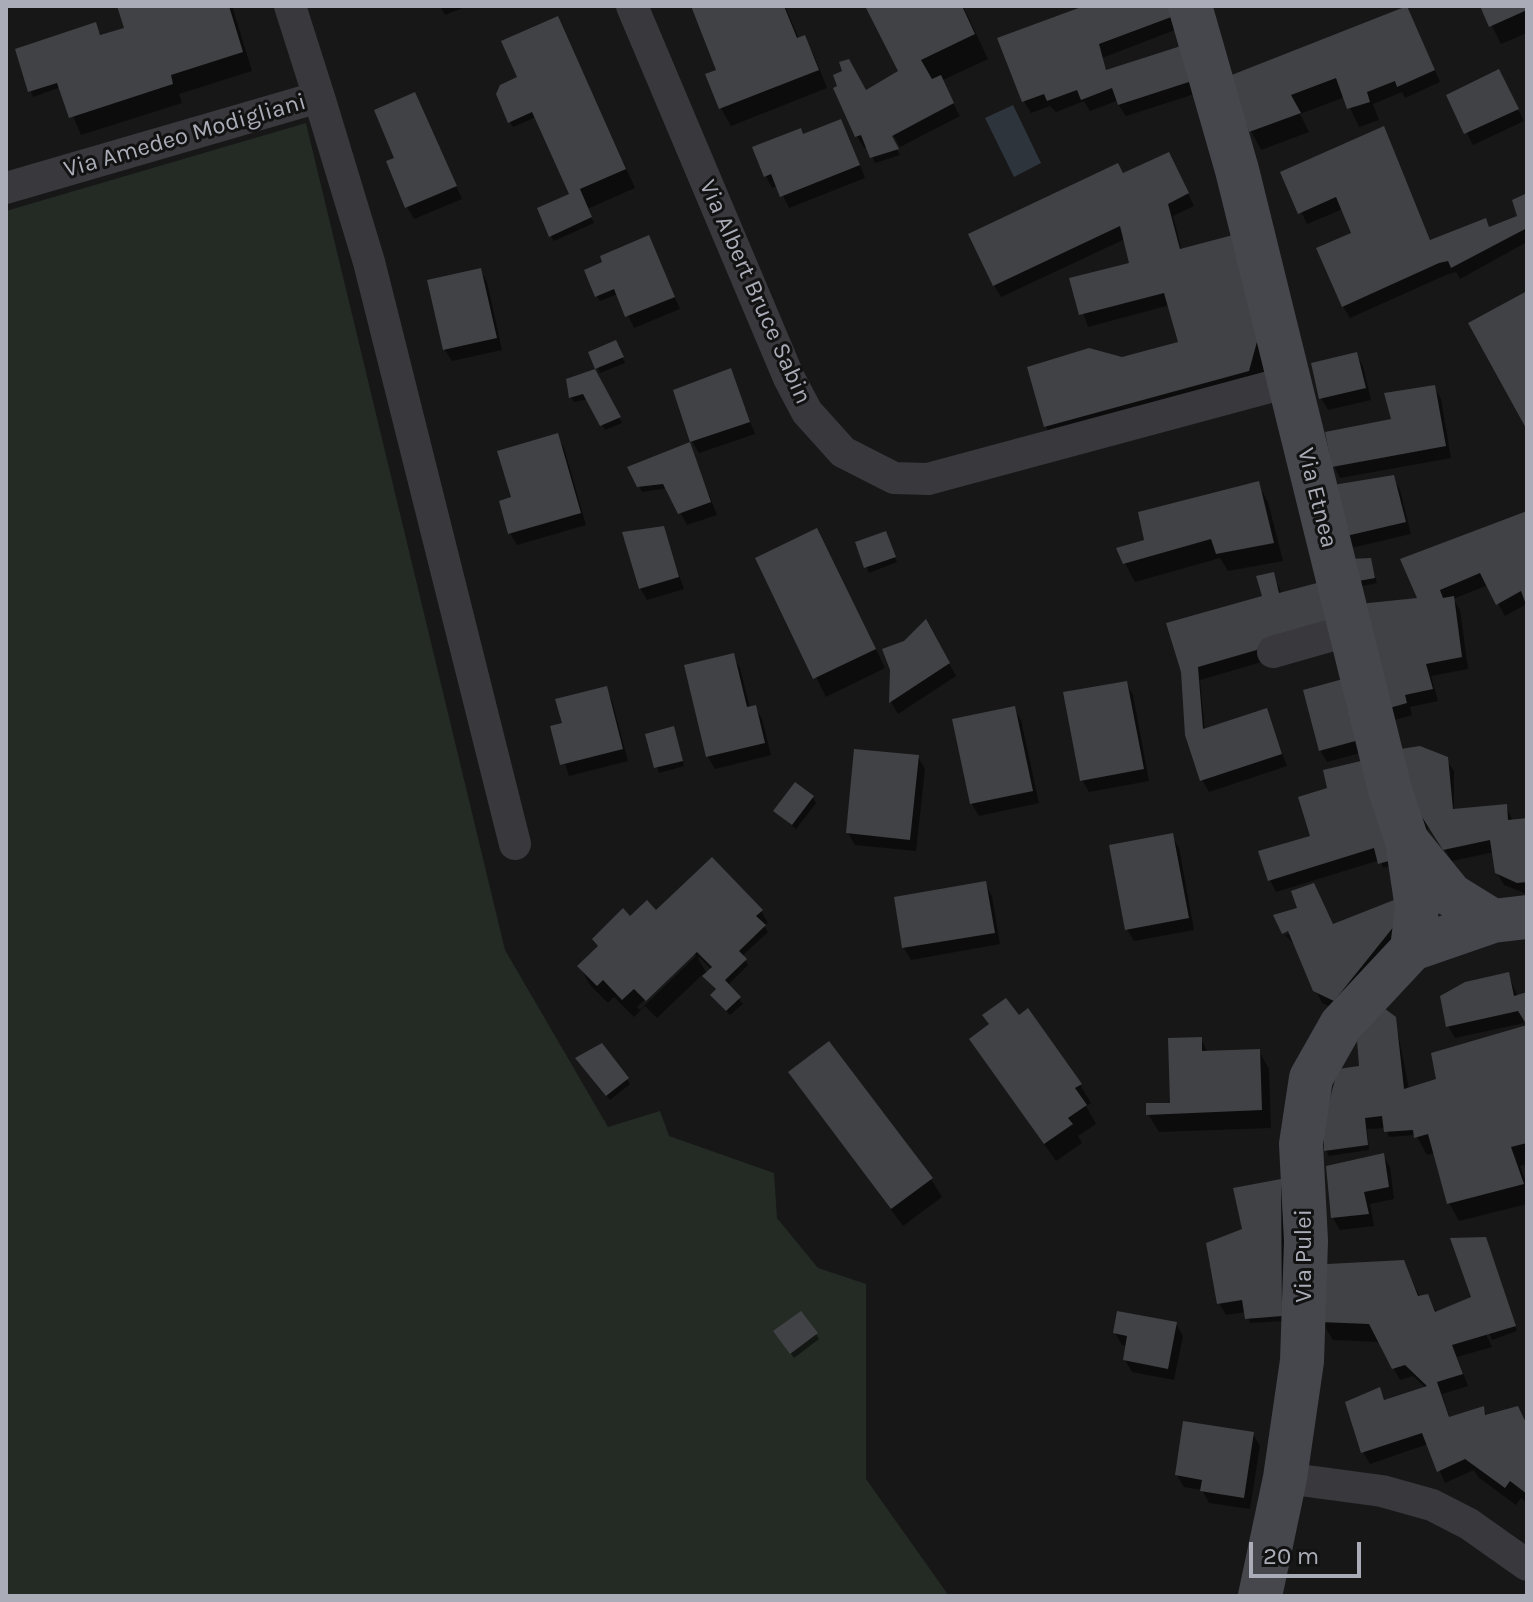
<!DOCTYPE html>
<html>
<head>
<meta charset="utf-8">
<style>
  body { margin:0 }
  #map { position:relative; width:1533px; height:1602px; overflow:hidden; background:#171718; font-family:Karla,sans-serif }
  canvas { display:block }
  .frame { position:absolute; inset:0; border:8px solid #aaadb7; pointer-events:none }
  .scale { position:absolute; left:1249px; top:1542px; width:112px; height:36px; box-sizing:border-box; border:4px solid #aaadb7; border-top:0; padding-left:10px; font-size:24px; line-height:28px; white-space:nowrap; color:#aaadb7; -webkit-text-stroke:6px #121213; paint-order:stroke }
</style>
</head>
<body>
<div id="map">
<canvas width="1533" height="1602"></canvas>
<div class="frame"></div>
<div class="scale">20 m</div>
</div>
<script>
const ctx = document.querySelector('canvas').getContext('2d');
ctx.lineJoin = 'round';
function paint(path, color) { ctx.fillStyle = color; ctx.fill(path, 'evenodd'); }
const toPath = rows => new Path2D(rows.map(r => 'M' + r).join(''));
function strokePath(path, color, width, dash) { ctx.strokeStyle = color; ctx.lineWidth = width; ctx.lineCap = dash ? 'butt' : 'round'; ctx.setLineDash(dash || []); ctx.stroke(path); }
function label(font, color, halo, rows, align = 'center') {
  ctx.font = font + ' Karla,sans-serif'; ctx.lineWidth = 6; ctx.setLineDash([]); ctx.textBaseline = 'middle'; ctx.strokeStyle = halo; ctx.fillStyle = color; for (const [text, x, y, turn = 0] of rows) {
    ctx.save(); ctx.translate(x, y); ctx.rotate((+turn || 0) * Math.PI / 180); ctx.textAlign = isNaN(turn) ? turn : align; if (halo) ctx.strokeText(text, 0, 0); ctx.fillText(text, 0, 0); ctx.restore();
  }
}
const green = toPath([
  [306,123,505,950,608,1127,660,1111,669,1136,774,1173,777,1218,818,1268,866,1284,866,1479,949,1596,6,1596,6,211]
]);
const water = toPath([
  [1013,105,1041,163,1014,177,985,118]
]);
const shadow = toPath([
  [119,6,232,6,252,71,179,94,182,103,81,135,61,87,33,97,17,50,95,25,102,37,127,29],
  [440,6,468,6,445,15],
  [693,6,785,6,799,39,804,37,814,55,827,88,731,126,721,108,718,71],
  [867,6,963,6,988,59,941,81,960,116,900,147,891,131,888,133,900,155,875,163,868,147,864,148,857,136,866,92,902,73],
  [1090,6,1171,6,1180,28,1102,58,1107,73,1183,48,1201,92,1126,116,1116,101,1090,111,1084,101,1056,112,1050,106,1031,113,1024,101],
  [1482,6,1527,6,1527,33,1501,44],
  [1408,8,1440,82,1405,98,1402,92,1373,104,1379,120,1359,127,1345,97,1300,114,1309,132,1261,150,1251,131,1232,77],
  [578,62,635,188,587,209,594,223,554,241,551,236,572,195,536,117,513,127,510,122],
  [1505,84,1524,121,1473,145,1448,96],
  [415,94,462,199,414,219,407,207,397,159],
  [847,133,865,178,789,208,778,185,772,188,766,176,803,136],
  [1175,166,1194,206,1173,216,1182,251,1254,319,1268,358,1259,389,1056,445,1046,427,1122,359,1181,343,1170,305,1088,327,1072,280,1132,264,1125,239,1001,297,994,285,1123,175],
  [1283,173,1403,176,1431,242,1490,229,1519,217,1527,195,1527,242,1460,279,1456,272,1446,275,1350,318,1343,306,1354,234,1343,209,1307,224],
  [648,238,680,309,634,328,618,294,600,301,597,296],
  [480,270,487,282,502,350,452,361,445,350],
  [619,348,625,363,600,373,591,353],
  [1356,354,1363,366,1371,400,1328,410,1321,398],
  [595,371,622,423,605,430,588,399,574,402,571,397],
  [730,371,755,434,699,453,692,441],
  [1434,387,1441,399,1451,458,1340,478,1334,466],
  [557,436,564,448,586,525,517,545,510,533],
  [689,444,717,515,687,525,668,488,642,492,630,468],
  [1393,477,1400,490,1411,534,1351,548,1344,537],
  [1258,484,1268,502,1283,561,1228,571,1220,558,1135,582,1125,563,1146,542],
  [1527,513,1527,604,1505,616,1488,585,1453,599,1460,610,1468,669,1431,676,1438,701,1410,707,1412,715,1394,720,1387,708,1420,600],
  [662,528,684,589,647,600,640,588],
  [888,538,897,562,869,573,857,543],
  [827,548,885,668,826,697,757,559],
  [1370,560,1377,583,1358,587],
  [1273,575,1282,594,1334,641,1200,680,1205,731,1266,710,1287,766,1209,792,1202,780,1183,672,1264,597],
  [926,622,956,676,898,714,891,702,892,669,905,643],
  [733,656,740,668,750,708,755,707,762,719,771,755,715,769,708,757,686,667],
  [1342,681,1364,752,1327,762,1320,750],
  [1126,683,1133,695,1149,781,1089,792,1082,780],
  [606,689,612,701,628,761,569,776,553,727,564,724],
  [1014,708,1021,720,1039,803,979,816,972,804],
  [676,734,684,766,659,773,647,735],
  [918,757,925,769,916,851,855,845,848,833],
  [1446,759,1454,771,1454,811,1506,806,1513,822,1527,820,1527,894,1504,885,1497,873,1494,852,1452,861,1431,828,1418,830,1411,818],
  [1330,790,1394,865,1383,868,1380,860,1276,892,1270,880,1313,837],
  [813,798,816,803,796,829,775,811],
  [1172,836,1179,848,1194,930,1134,941,1127,929],
  [985,884,992,896,1000,944,911,960,904,948,896,898],
  [761,911,768,923,764,926,768,932,742,956,748,965,727,986,743,1004,730,1015,716,1001,717,991,703,974,657,1018,645,1006,634,1017,614,997,608,1003,590,985,580,967,630,919],
  [693,953,696,956,640,1010,637,1007],
  [699,957,712,970,707,974,698,958],
  [1334,926,1401,926,1341,1012,1322,1003,1294,944,1285,935],
  [1508,974,1518,997,1527,994,1527,1021,1521,1014,1524,1023,1455,1038,1448,1026],
  [1395,1018,1409,1089,1439,1080,1527,1027,1527,1164,1520,1166,1527,1185,1527,1204,1459,1221,1449,1203,1435,1153,1427,1155,1416,1135,1389,1137,1386,1128,1367,1129,1369,1150,1329,1156,1326,1150,1362,1068],
  [971,1039,1080,1085,1091,1103,1086,1106,1096,1124,1078,1136,1082,1143,1056,1161],
  [1201,1039,1208,1053,1259,1051,1269,1069,1271,1128,1159,1132,1148,1114,1172,1105],
  [581,1063,627,1079,630,1084,610,1100],
  [791,1073,931,1179,942,1197,903,1226],
  [1383,1155,1390,1167,1394,1199,1370,1204,1374,1226,1340,1230,1333,1218],
  [1280,1181,1287,1193,1284,1321,1250,1323,1246,1312,1226,1315,1219,1303,1244,1231],
  [1485,1239,1517,1331,1492,1340,1479,1309,1474,1309,1492,1347,1457,1357,1468,1386,1442,1394,1450,1419,1483,1408,1487,1416,1517,1408,1527,1425,1527,1503,1521,1498,1516,1505,1478,1477,1474,1470,1445,1483,1428,1444,1370,1464,1363,1452,1379,1389,1386,1402,1426,1388,1413,1376,1400,1380,1380,1342,1333,1340,1322,1322,1403,1262,1420,1297,1427,1296,1437,1313,1473,1299],
  [1176,1324,1183,1336,1174,1380,1132,1372,1125,1360,1127,1346,1122,1345,1115,1333],
  [816,1334,819,1339,794,1358,779,1337],
  [1253,1434,1260,1446,1250,1509,1209,1503,1202,1490,1184,1487,1177,1475]
]);
const building = toPath([
  [117,6,229,6,243,52,171,75,173,84,69,118,57,83,28,92,15,49,96,22,100,35,124,28],
  [691,6,784,6,797,38,805,35,819,70,719,109,705,74,716,70],
  [865,6,962,6,975,34,921,60,932,79,941,75,954,103,892,136,899,149,870,158,861,135,855,137,833,88,837,86,833,75,842,71,839,62,849,59,866,90,898,71],
  [1084,6,1171,6,1174,16,1099,44,1106,70,1184,45,1195,80,1118,105,1112,88,1081,100,1077,90,1047,101,1044,94,1022,102,997,38],
  [1407,6,1435,70,1397,87,1395,81,1367,92,1370,102,1347,109,1336,78,1291,95,1301,113,1249,132,1229,76],
  [1480,6,1527,6,1527,10,1489,27],
  [558,16,626,169,580,189,592,217,549,237,537,208,569,194,532,112,508,123,496,94,500,85,517,77,501,41],
  [1499,69,1519,109,1464,134,1446,95],
  [415,92,457,186,405,208,386,161,394,158,374,110],
  [841,119,860,165,780,197,771,174,764,177,752,147,801,128,803,134],
  [1384,126,1430,240,1486,218,1489,227,1517,216,1512,200,1527,193,1527,228,1451,268,1448,261,1439,263,1342,307,1316,248,1351,233,1336,197,1298,214,1280,172],
  [1169,152,1189,193,1168,204,1180,249,1233,235,1258,338,1249,371,1044,427,1027,367,1089,348,1122,357,1178,342,1164,293,1079,315,1069,278,1129,263,1120,226,993,286,968,234,1118,163,1123,173],
  [649,235,675,297,625,317,614,289,595,297,584,270,602,262,600,256],
  [481,268,497,338,443,350,427,280],
  [1527,291,1527,430,1468,323],
  [616,340,624,357,595,369,621,417,600,426,583,394,569,398,566,379,595,369,588,352],
  [1357,352,1366,388,1319,399,1311,363],
  [731,368,750,422,690,442,711,502,678,514,663,484,637,487,627,467,690,442,673,390],
  [1435,385,1446,446,1332,467,1325,432,1391,419,1384,393],
  [558,433,581,513,508,534,499,501,511,497,497,451],
  [1394,475,1406,522,1342,537,1333,485],
  [1259,481,1274,543,1216,554,1211,539,1123,564,1116,548,1144,540,1138,512],
  [1527,511,1527,607,1521,591,1496,605,1480,573,1440,590,1443,598,1454,596,1462,657,1426,664,1433,689,1405,695,1407,703,1386,709,1359,604,1417,598,1400,559],
  [664,526,679,577,639,589,622,532],
  [817,528,876,649,813,679,755,558],
  [886,531,896,557,864,568,855,542],
  [1371,558,1375,578,1353,582,1348,559],
  [1274,572,1279,593,1317,583,1329,629,1198,667,1203,729,1267,708,1282,754,1200,781,1185,735,1181,672,1166,623,1262,596,1256,576],
  [926,619,950,663,889,703,890,670,882,649,904,641],
  [734,653,747,707,756,705,765,743,706,757,684,665],
  [1343,679,1359,740,1319,751,1303,690],
  [1127,681,1144,769,1080,781,1063,692],
  [607,686,623,749,560,765,550,726,562,723,555,699],
  [1015,706,1033,791,970,804,952,719],
  [674,726,683,761,654,768,645,734],
  [1420,746,1448,757,1453,809,1507,804,1508,820,1527,818,1527,882,1517,883,1495,873,1490,840,1443,850,1422,817,1409,818,1394,750],
  [854,749,919,755,910,840,846,833],
  [1365,760,1392,860,1378,864,1374,848,1268,881,1258,851,1310,836,1298,797,1327,788,1323,770],
  [795,782,814,796,792,825,773,811],
  [1173,833,1189,918,1125,930,1109,845],
  [712,857,763,910,756,916,766,925,739,951,747,959,725,980,741,997,726,1011,710,995,716,989,702,976,712,967,697,952,646,1001,634,989,622,1000,603,980,597,986,577,966,598,946,592,939,623,908,630,916,647,900,656,910],
  [986,881,995,933,902,948,894,897],
  [1314,883,1333,924,1399,898,1399,920,1334,1001,1313,991,1288,931,1282,934,1273,915,1297,908,1291,891],
  [1509,972,1514,996,1527,992,1527,1143,1511,1147,1524,1184,1447,1204,1428,1134,1414,1138,1413,1130,1384,1132,1382,1116,1365,1118,1368,1145,1324,1151,1324,1120,1338,1069,1359,1066,1357,1040,1384,1008,1396,1017,1404,1089,1436,1079,1431,1053,1527,1025,1518,1011,1446,1027,1440,996,1465,982],
  [1006,998,1019,1015,1028,1008,1082,1084,1075,1088,1087,1105,1068,1118,1073,1124,1044,1144,969,1039,989,1024,982,1015],
  [1202,1037,1202,1051,1260,1049,1262,1110,1146,1115,1146,1103,1170,1103,1168,1038],
  [829,1041,933,1178,891,1209,788,1072],
  [602,1043,629,1078,606,1096,575,1058],
  [1384,1153,1389,1187,1364,1192,1369,1214,1331,1218,1326,1166],
  [1281,1179,1282,1316,1245,1319,1242,1300,1217,1304,1206,1243,1242,1229,1233,1188],
  [1486,1237,1516,1326,1452,1345,1463,1374,1437,1382,1449,1417,1484,1406,1485,1415,1518,1406,1527,1425,1527,1494,1510,1481,1505,1488,1465,1459,1437,1472,1422,1433,1361,1453,1345,1402,1380,1387,1384,1400,1427,1386,1405,1365,1392,1369,1369,1324,1320,1322,1327,1264,1404,1260,1418,1296,1428,1294,1435,1312,1471,1297,1450,1238],
  [801,1311,818,1333,790,1354,773,1331],
  [1117,1311,1177,1322,1168,1369,1123,1360,1127,1336,1113,1333],
  [1183,1421,1254,1432,1244,1498,1200,1491,1202,1480,1175,1475]
]);
const street = toPath([
  [632,6,789,378,807,412,843,452,894,478,928,479,1288,382],
  [319,97,369,262,515,844],
  [6,188,319,97,290,6],
  [1273,652,1350,630],
  [1285,1478,1382,1491,1432,1505,1469,1524,1527,1565]
]);
const secondary = toPath([
  [1190,6,1237,170,1390,790,1407,841,1451,895,1493,921],
  [1407,841,1417,908,1412,949],
  [1260,1596,1285,1478,1302,1361,1306,1241,1301,1144,1311,1078,1341,1025,1412,949,1493,921,1527,917]
]);
const streetNames = [
  ["Via Amedeo Modigliani",185,136,-16],
  ["Via Albert Bruce Sabin",755,292,66],
  ["Via Etnea",1317,498,76],
  ["Via Pulei",1304,1256,-90]
];
paint(green, '#232b24');
paint(water, '#2e343c');
paint(shadow, '#0007');
paint(building, '#414245');
strokePath(street, '#38383d', 32);
strokePath(secondary, '#46474d', 44);
label('24px', '#aaadb7', '#121213', streetNames);
</script>
</body>
</html>
